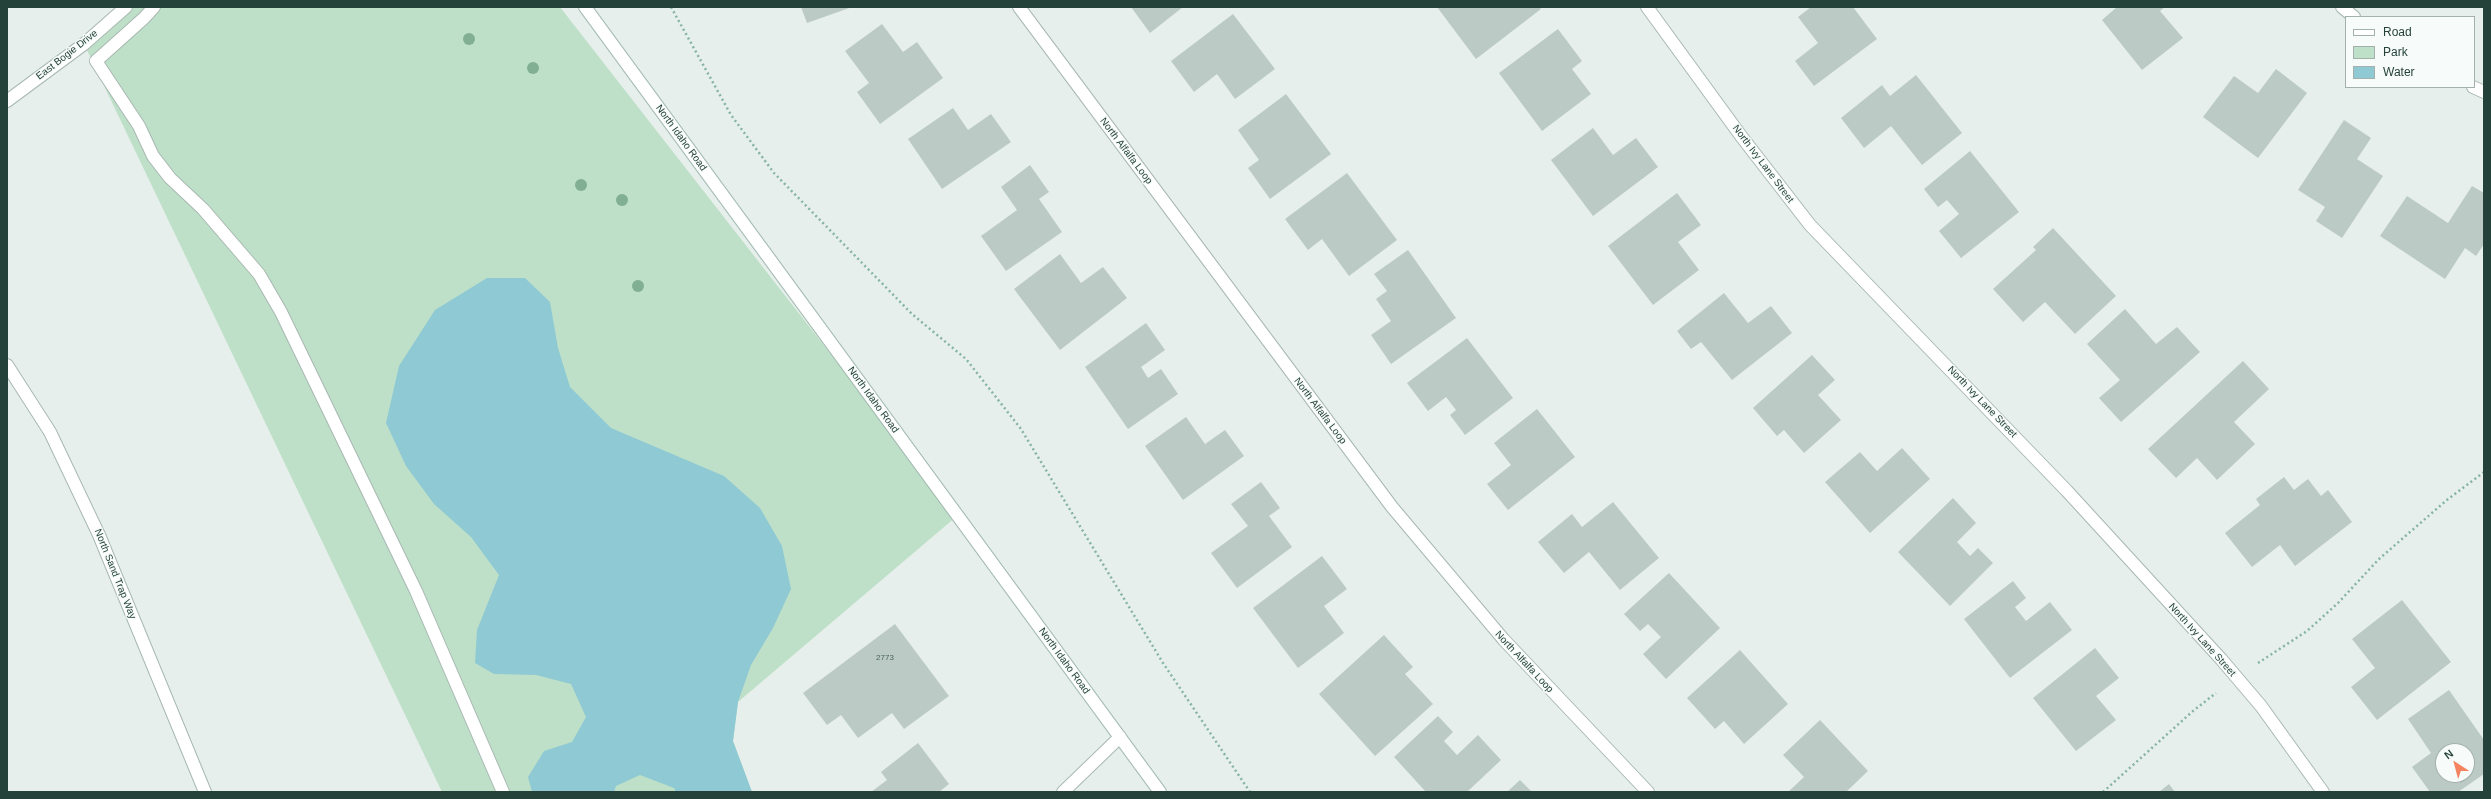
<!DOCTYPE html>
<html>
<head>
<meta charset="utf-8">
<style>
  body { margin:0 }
  #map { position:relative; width:2491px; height:799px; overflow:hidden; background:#e6efeb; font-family:Arial,sans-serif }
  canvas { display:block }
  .frame { position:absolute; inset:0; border:8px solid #24423a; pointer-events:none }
  .legend { position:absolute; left:2345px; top:16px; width:130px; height:72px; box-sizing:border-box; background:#f7fbf9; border:1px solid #a3b1ad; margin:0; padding:5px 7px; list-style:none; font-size:12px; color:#24423a }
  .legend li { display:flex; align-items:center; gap:8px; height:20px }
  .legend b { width:20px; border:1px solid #a3b1ad }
  .north { position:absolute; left:2435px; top:743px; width:40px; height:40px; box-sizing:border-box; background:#f7fbf9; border:1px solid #a3b1ad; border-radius:50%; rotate:324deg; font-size:11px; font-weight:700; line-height:16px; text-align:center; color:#24423a }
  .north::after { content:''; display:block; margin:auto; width:14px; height:18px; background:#f4845f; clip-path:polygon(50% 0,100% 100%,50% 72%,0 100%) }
</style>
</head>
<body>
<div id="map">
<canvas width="2491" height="799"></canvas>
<div class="frame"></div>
<ul class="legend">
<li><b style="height:5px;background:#fff"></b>Road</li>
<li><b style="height:11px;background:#bfe0c8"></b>Park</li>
<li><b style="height:11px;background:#8ec9d4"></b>Water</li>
</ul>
<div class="north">N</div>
</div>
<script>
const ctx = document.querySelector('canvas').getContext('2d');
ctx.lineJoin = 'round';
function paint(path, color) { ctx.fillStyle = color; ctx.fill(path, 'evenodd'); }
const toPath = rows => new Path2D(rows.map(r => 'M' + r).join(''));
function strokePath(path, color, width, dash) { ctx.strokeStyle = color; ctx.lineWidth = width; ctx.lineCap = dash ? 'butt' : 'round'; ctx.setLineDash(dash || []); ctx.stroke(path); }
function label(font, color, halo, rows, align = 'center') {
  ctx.font = font + ' Arial,sans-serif'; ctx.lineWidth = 3; ctx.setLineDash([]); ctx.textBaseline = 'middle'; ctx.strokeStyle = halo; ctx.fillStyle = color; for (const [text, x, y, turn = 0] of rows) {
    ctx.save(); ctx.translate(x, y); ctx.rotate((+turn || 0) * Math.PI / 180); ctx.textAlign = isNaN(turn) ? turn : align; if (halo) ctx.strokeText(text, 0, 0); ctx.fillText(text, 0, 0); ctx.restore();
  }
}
const green = toPath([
  [126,7,560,7,957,516,738,702,733,741,752,792,442,792,84,44]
]);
const water = toPath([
  [487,278,525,278,550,302,558,348,570,387,611,428,724,476,760,508,782,546,791,589,773,628,751,665,738,702,733,741,752,792,676,792,674,788,640,775,616,786,614,792,532,792,528,777,544,751,572,742,586,717,571,684,536,675,494,674,475,663,477,630,499,575,471,537,434,504,406,466,386,423,399,366,435,310]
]);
const building = toPath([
  [801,7,852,7,807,23],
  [1131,7,1183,7,1150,33],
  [1437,7,1539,7,1541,9,1476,59],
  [1811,7,1853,7,1877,39,1814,86,1795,61,1818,43,1798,17],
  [2117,7,2165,7,2160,11,2183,38,2142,70,2102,20],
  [1233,14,1275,69,1235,99,1217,74,1194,92,1171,61],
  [882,24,903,52,917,42,943,78,880,124,857,92,869,83,845,51],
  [1558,29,1582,61,1572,69,1591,94,1542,131,1499,73],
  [2276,69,2307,93,2258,158,2203,117,2234,76,2258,93],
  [1916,75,1962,133,1922,165,1891,126,1864,148,1841,118,1882,85,1890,96],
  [1286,94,1331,154,1270,199,1248,168,1259,160,1238,130],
  [953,108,968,130,991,114,1011,142,942,189,908,139],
  [2344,120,2371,138,2357,159,2383,176,2342,238,2316,221,2325,207,2298,190],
  [1593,128,1613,155,1636,138,1658,167,1593,216,1551,160],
  [1970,151,2019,212,1961,258,1939,231,1959,214,1947,200,1938,207,1924,189],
  [1030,165,1049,192,1039,199,1062,232,1006,271,981,236,1017,210,1001,187],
  [1347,173,1397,240,1349,276,1322,239,1308,250,1285,219],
  [2472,186,2484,193,2484,244,2476,256,2465,248,2445,279,2380,236,2407,196,2448,223],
  [1677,193,1701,225,1678,242,1699,270,1653,305,1608,246],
  [2053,228,2116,296,2075,334,2045,302,2023,322,1993,289,2036,250,2033,247],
  [1408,250,1456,318,1391,364,1371,335,1391,321,1376,299,1387,291,1374,274],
  [1060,254,1081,283,1103,267,1127,298,1060,350,1014,289],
  [1724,293,1748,323,1771,306,1792,333,1732,380,1701,342,1691,349,1677,331],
  [2125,309,2156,344,2177,327,2200,352,2121,422,2099,398,2120,380,2087,344],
  [1146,323,1165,350,1141,367,1148,378,1161,369,1178,394,1128,429,1085,367],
  [1467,338,1513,398,1465,435,1450,415,1456,410,1446,397,1428,411,1407,383],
  [1812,355,1835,380,1818,395,1841,420,1804,453,1784,430,1777,436,1753,408],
  [2243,361,2269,389,2234,422,2255,444,2217,480,2197,458,2176,478,2148,449],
  [1537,409,1575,457,1508,510,1487,484,1511,465,1494,443],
  [1186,417,1205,444,1225,430,1244,456,1183,500,1145,446],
  [1902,448,1930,479,1870,533,1825,482,1860,452,1877,471],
  [2284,477,2294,490,2308,479,2321,496,2328,490,2352,522,2295,566,2280,545,2252,567,2225,533,2260,505,2256,499],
  [1261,482,1280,508,1269,516,1292,547,1237,588,1211,553,1248,526,1231,504],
  [1953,498,1976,523,1957,542,1970,556,1978,548,1993,563,1950,606,1898,552],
  [1613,502,1659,558,1620,590,1589,552,1564,573,1538,542,1572,514,1582,527],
  [1322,556,1347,589,1324,606,1344,633,1298,668,1253,608],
  [1669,573,1720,628,1666,679,1643,654,1661,637,1648,624,1640,631,1624,614],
  [2013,581,2026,598,2015,607,2026,621,2050,602,2072,630,2010,678,1964,619],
  [2402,600,2451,662,2377,720,2351,687,2375,668,2352,639],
  [895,624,949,696,904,729,892,713,858,738,841,715,827,725,803,693],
  [1384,635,1413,667,1405,674,1433,704,1375,756,1319,694],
  [2095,648,2119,678,2096,696,2116,720,2076,751,2033,698],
  [1740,650,1788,704,1744,744,1724,721,1715,729,1687,698],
  [2449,690,2484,740,2484,774,2458,792,2430,792,2412,767,2431,753,2408,719],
  [2443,751,2467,751,2467,775,2443,775],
  [1438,716,1453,732,1444,741,1457,755,1478,735,1501,760,1467,792,1426,792,1394,757],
  [1820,720,1868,771,1846,792,1788,792,1804,777,1783,755],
  [918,743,949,784,939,792,871,792,887,780,881,772],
  [1520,780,1532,792,1507,792],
  [2169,784,2175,792,2159,792]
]);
const path = toPath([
  [671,7,731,115,774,173,912,314,966,359,1021,429,1163,663,1250,792],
  [2258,663,2307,631,2338,603,2379,559,2448,499,2484,472],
  [2103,792,2193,711,2216,693]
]);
const service = toPath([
  [154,7,144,18,96,61,139,126,153,156,170,178,203,209,259,274,281,312,416,591,503,792]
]);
const minor = toPath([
  [1019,7,1392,507,1504,640,1648,792],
  [1647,7,1741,136,1810,225,2067,491,2221,659,2261,706,2323,792],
  [2342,7,2354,17],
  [2473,87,2484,92],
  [7,101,84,44,126,7],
  [7,365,50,432,99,535,205,792],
  [1063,792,1120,737]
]);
const secondary = toPath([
  [585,7,1160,792]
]);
const trees = [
  [469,39],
  [533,68],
  [581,185],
  [622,200],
  [638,286]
];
const numberNames = [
  ["2773",885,658]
];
const streetNames = [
  ["East Bogie Drive",67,55,-38],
  ["North Idaho Road",681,138,54],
  ["North Alfalfa Loop",1126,151,53],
  ["North Ivy Lane Street",1763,164,53],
  ["North Idaho Road",873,400,54],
  ["North Ivy Lane Street",1982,402,46],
  ["North Alfalfa Loop",1320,411,53],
  ["North Sand Trap Way",115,574,68],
  ["North Ivy Lane Street",2202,640,48],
  ["North Idaho Road",1064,661,54],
  ["North Alfalfa Loop",1524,662,47]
];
paint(green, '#bfe0c8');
paint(water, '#8ec9d4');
paint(building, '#bbcac4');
strokePath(service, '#a8b8b2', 14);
strokePath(minor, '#a8b8b2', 14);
strokePath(secondary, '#a4bbb3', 14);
strokePath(path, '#86b3a5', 2.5, [2, 3]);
strokePath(service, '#fff', 12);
strokePath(minor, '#fff', 12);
strokePath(secondary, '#fff', 12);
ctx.fillStyle = '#80af93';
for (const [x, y] of trees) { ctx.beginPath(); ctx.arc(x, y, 6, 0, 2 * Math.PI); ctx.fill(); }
label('8px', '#4a645c', null, numberNames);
label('10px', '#24423a', '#f7fbf9', streetNames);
</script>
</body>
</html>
